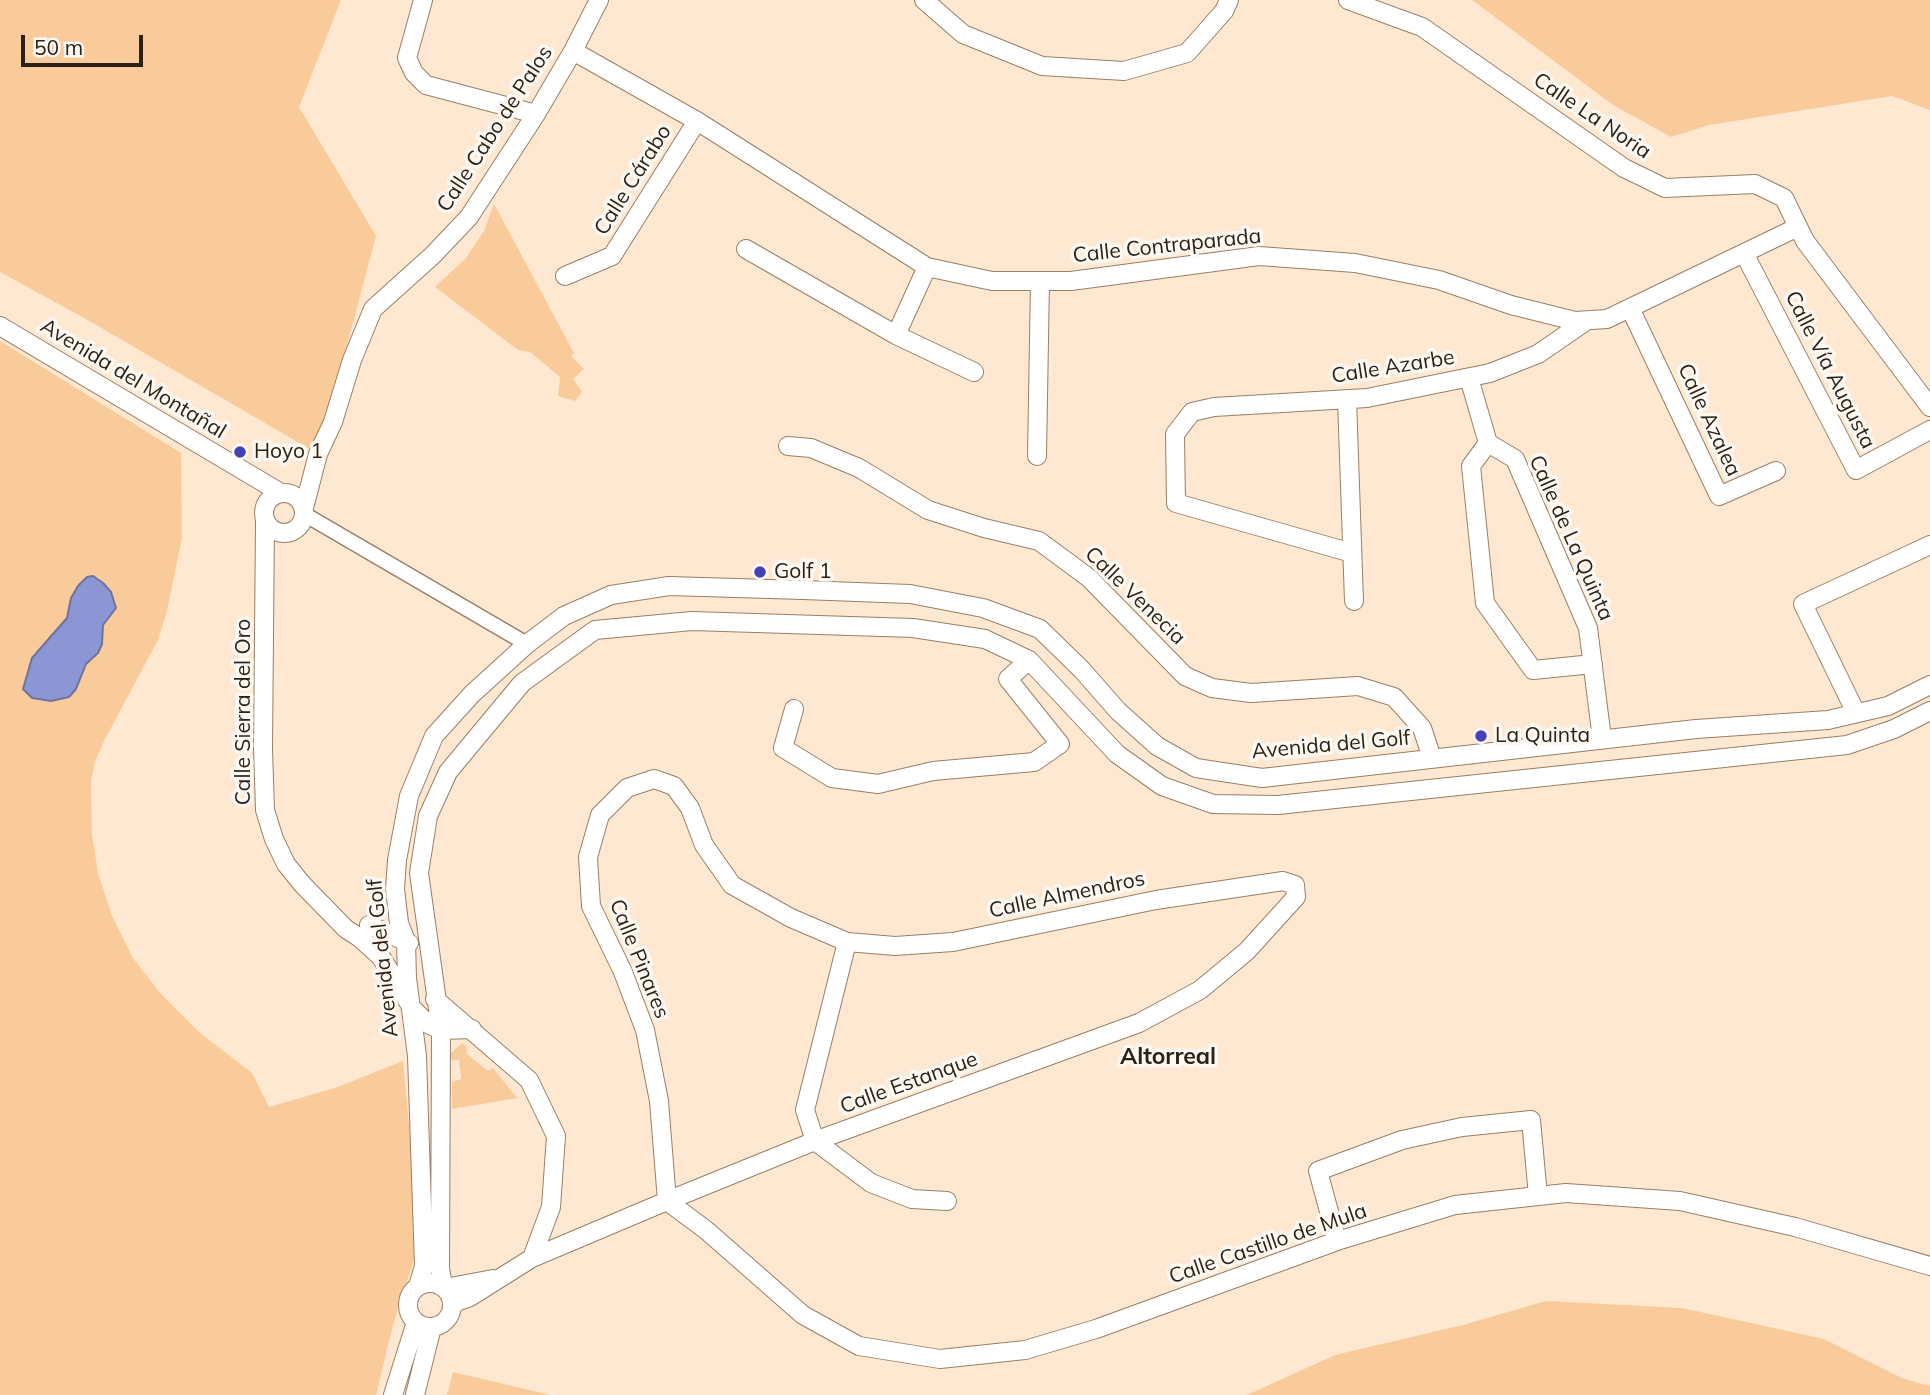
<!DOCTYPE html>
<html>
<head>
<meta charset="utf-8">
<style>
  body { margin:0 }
  #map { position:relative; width:1930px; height:1395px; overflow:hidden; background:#ffe8d1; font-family:Mulish,sans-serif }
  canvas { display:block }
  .scale { position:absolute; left:21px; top:35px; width:122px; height:32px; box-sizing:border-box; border:4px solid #2b2116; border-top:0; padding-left:9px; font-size:21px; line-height:24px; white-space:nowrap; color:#2b2116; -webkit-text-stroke:5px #fef8f3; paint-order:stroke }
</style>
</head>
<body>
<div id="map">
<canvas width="1930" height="1395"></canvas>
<div class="scale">50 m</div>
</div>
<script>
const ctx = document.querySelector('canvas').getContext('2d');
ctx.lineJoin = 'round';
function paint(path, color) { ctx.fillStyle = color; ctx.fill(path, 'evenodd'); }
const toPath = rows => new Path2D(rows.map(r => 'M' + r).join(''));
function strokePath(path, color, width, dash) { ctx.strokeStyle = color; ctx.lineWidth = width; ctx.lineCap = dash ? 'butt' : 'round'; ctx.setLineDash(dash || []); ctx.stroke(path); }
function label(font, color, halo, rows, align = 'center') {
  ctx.font = font + ' Mulish,sans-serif'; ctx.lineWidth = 7; ctx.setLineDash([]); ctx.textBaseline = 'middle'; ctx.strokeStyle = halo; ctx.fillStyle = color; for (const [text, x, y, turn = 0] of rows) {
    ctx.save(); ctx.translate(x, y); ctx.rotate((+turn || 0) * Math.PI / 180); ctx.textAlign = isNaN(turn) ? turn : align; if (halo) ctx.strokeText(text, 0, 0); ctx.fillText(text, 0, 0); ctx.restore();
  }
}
const green = toPath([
  [0,0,341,0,299,107,376,236,318,454,86,319,0,272],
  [1472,0,1930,0,1930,110,1892,96,1709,125,1671,137,1613,105],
  [494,204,574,353,571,356,584,369,573,379,582,392,575,401,558,396,560,377,530,352,518,350,435,287,466,258,484,231],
  [0,341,181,453,182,538,167,611,158,640,104,741,95,762,91,781,92,834,98,873,112,916,133,958,161,994,199,1032,252,1073,269,1107,335,1088,403,1061,420,1241,393,1325,376,1395,0,1395],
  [462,1043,467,1047,466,1053,488,1071,493,1068,517,1098,452,1109,452,1082,461,1079,459,1060,452,1060,450,1054],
  [1546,1301,1682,1308,1824,1339,1904,1379,1930,1386,1930,1395,1247,1395,1335,1355,1463,1325],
  [453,1372,550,1395,447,1395]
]);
const water = toPath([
  [93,576,103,583,111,592,116,608,103,625,102,644,98,653,86,664,76,689,69,697,51,701,32,698,23,689,32,658,67,618,71,598,78,586,87,577,93,576]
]);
const pedestrian = toPath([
  [304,514,527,644]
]);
const minor = toPath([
  [423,0,407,58,414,73,426,85,536,114],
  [924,0,963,34,1042,66,1124,71,1187,53,1224,11,1229,0],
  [1348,0,1422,27,1624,168,1665,188,1755,184,1784,198,1805,241,1930,407],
  [573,51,697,121,927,267,992,281,1071,281,1259,256,1355,263,1439,280,1511,305,1575,321,1607,319,1798,227],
  [746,249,896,335,974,372],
  [1744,253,1856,470,1930,430],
  [565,276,612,256,697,121],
  [1630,308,1719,496,1776,471],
  [0,326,281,493],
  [896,335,927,267],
  [1469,378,1488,443,1515,459,1588,628,1602,739],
  [1347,399,1354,601],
  [1488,443,1471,466,1485,603,1533,670,1593,664],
  [788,446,811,448,859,468,928,510,984,528,1039,541,1089,578,1185,676,1212,688,1251,693,1358,686,1394,697,1422,728,1432,758],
  [1037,456,1040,281],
  '264 513a20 20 0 1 1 40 0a20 20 0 1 1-40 0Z',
  [304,508,318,454,333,422,352,360,373,309,433,255,469,217,536,114,573,51,599,0],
  [265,521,263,749,265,810,274,839,286,864,302,884,346,929,360,938,381,957,412,1008,428,1024,441,1030,472,1029],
  [1352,553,1176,503,1175,434,1192,412,1214,407,1367,398,1490,373,1538,354,1586,321],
  [794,709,783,748,832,778,878,784,933,771,1034,762,1060,744,1008,679,1029,660],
  [1856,713,1803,604,1930,545],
  [369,925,409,943],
  [435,999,529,1080,556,1136,551,1207,532,1258],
  [815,1141,805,1110,847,942],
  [815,1141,871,1183,912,1199,947,1201],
  [1337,1241,1318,1171,1402,1140,1462,1127,1531,1120,1538,1196],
  '408 1305a22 22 0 1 1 44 0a22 22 0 1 1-44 0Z',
  [418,1286,424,1266,417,1056,407,978,406,941,399,923,395,889,397,860,409,796,434,736,472,694,527,644,564,616,611,595,669,586,803,590,910,594,983,608,1040,629,1082,670,1118,711,1157,746,1196,768,1262,778,1696,729,1828,720,1888,706,1930,685],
  [443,1286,440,1268,441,1030,419,873,428,816,448,772,522,683,595,630,692,621,913,628,985,639,1029,660,1117,754,1162,786,1213,804,1278,805,1847,745,1894,729,1930,711],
  [445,1288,493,1279],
  [453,1303,470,1297,532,1258,667,1201,815,1141,1139,1023,1200,990,1247,951,1296,897,1295,885,1283,881,1156,900,953,942,895,946,847,942,791,918,732,885,704,845,690,808,674,786,654,779,627,788,600,815,588,857,591,906,623,972,645,1030,659,1101,667,1201,706,1230,803,1315,859,1346,940,1359,1025,1350,1096,1329,1337,1241,1455,1205,1566,1193,1680,1201,1795,1227,1930,1266],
  [393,1395,416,1322],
  [415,1395,432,1327]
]);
const markers = [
  [240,452,7,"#4541b7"],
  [760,572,7,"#4541b7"],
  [1481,736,7,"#4541b7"]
];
const streetNames = [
  ["Calle La Noria",1592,116,34],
  ["Calle Cabo de Palos",495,129,-57],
  ["Calle Cárabo",633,180,-58],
  ["Calle Contraparada",1167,246,-6],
  ["Calle Azarbe",1393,367,-9],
  ["Calle Vía Augusta",1830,370,63],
  ["Avenida del Montañal",133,379,31],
  ["Calle Azalea",1709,420,65],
  ["Calle de La Quinta",1571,538,66],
  ["Calle Venecia",1135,596,44],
  ["Calle Sierra del Oro",244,712,-90],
  ["Avenida del Golf",1331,745,-5],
  ["Calle Almendros",1067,895,-12],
  ["Avenida del Golf",383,958,-96],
  ["Calle Pinares",639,959,68],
  ["Calle Estanque",909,1083,-20],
  ["Calle Castillo de Mula",1268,1244,-19]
];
const poiNames = [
  ["Hoyo 1",254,452],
  ["Golf 1",774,572],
  ["La Quinta",1495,736]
];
const neighbourhoodNames = [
  ["Altorreal",1168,1057]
];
paint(green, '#f9cb9b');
paint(water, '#8d96d4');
strokePath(water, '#70739b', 2);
strokePath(pedestrian, '#987f65', 17);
strokePath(minor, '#987f65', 20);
strokePath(pedestrian, '#fff', 14);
strokePath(minor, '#fff', 18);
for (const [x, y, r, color] of markers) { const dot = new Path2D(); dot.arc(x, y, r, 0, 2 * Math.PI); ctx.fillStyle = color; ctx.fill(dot); strokePath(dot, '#fef8f3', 2.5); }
label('21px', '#2b2116', '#fef8f3', streetNames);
label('21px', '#2b2116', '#fef8f3', poiNames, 'left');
label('bold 23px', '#2b2116', '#fef8f3', neighbourhoodNames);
</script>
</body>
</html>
